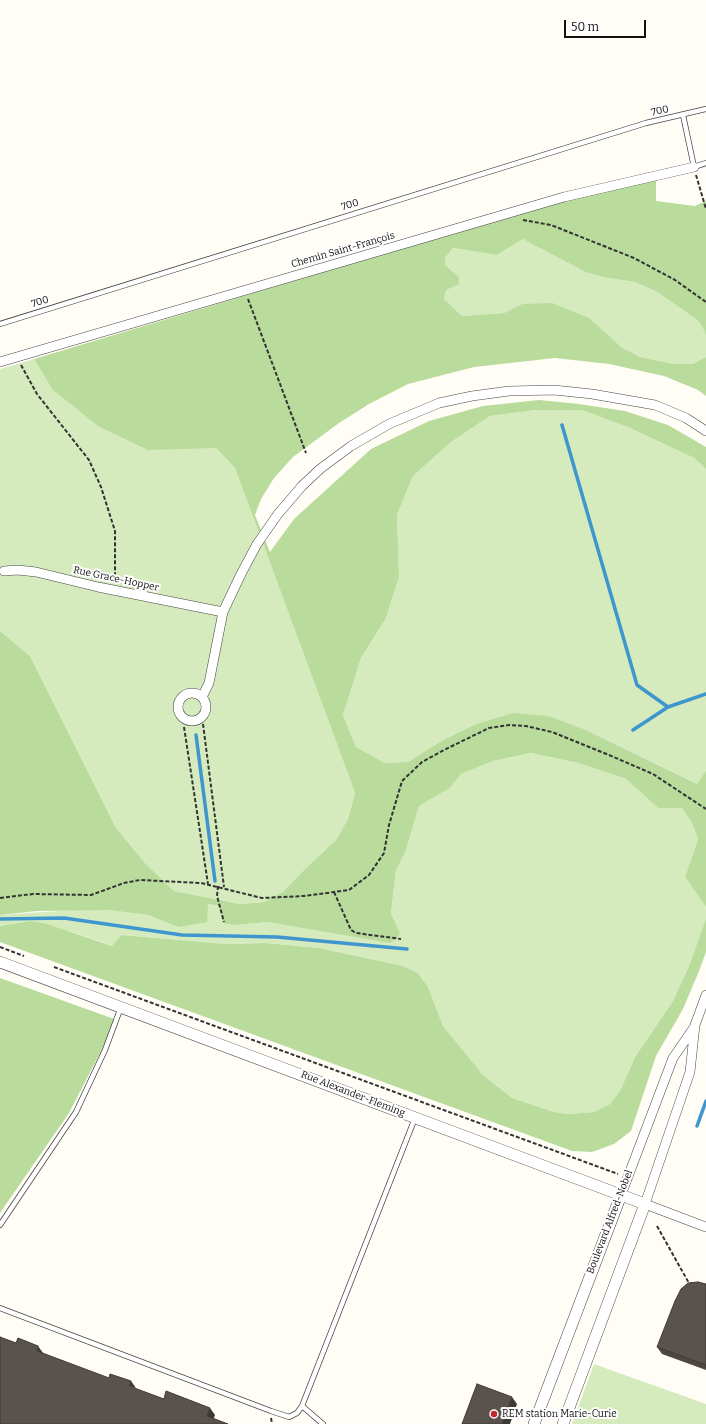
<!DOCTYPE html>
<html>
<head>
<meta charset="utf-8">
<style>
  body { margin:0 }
  #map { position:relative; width:706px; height:1424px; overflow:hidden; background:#fffdf5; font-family:Bitter,serif }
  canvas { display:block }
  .scale { position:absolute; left:564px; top:20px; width:82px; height:18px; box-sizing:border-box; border:2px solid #111; border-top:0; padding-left:5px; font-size:12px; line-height:14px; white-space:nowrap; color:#111; -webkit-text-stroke:3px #fff; paint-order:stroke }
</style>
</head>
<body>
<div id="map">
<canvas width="706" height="1424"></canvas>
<div class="scale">50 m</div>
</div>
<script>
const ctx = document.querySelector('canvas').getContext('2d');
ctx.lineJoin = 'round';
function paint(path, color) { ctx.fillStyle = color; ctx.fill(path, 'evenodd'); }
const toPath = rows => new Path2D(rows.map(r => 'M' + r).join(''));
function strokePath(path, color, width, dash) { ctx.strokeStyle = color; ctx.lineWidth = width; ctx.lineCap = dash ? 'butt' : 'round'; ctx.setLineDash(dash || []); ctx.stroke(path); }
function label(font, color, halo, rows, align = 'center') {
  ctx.font = font + ' Bitter,serif'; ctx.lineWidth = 4; ctx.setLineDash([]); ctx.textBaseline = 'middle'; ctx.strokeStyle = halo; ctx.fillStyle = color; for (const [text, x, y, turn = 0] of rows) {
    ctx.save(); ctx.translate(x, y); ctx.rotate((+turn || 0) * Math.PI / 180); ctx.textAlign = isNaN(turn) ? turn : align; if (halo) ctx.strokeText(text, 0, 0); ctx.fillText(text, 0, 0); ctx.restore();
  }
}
const green = toPath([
  [523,239,608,278,635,282,657,292,696,319,702,326,706,336,706,357,694,364,674,364,640,357,621,347,605,334,522,304,504,313,462,316,444,299,446,290,459,277,445,265,445,258,453,248,497,255],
  [34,359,52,389,186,448,216,448,235,468,355,793,348,819,336,840,304,870,284,891,264,902,240,904,174,891,144,862,116,828,30,656,0,631,0,369],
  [536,410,582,410,630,428,694,458,706,469,706,770,697,784,586,730,512,713,476,724,443,740,408,762,385,763,356,747,343,715,361,658,386,618,399,577,397,515,413,476,451,442,490,416],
  [531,753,578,763,626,779,658,808,682,808,692,823,698,839,685,877,706,907,706,918,689,966,673,1001,635,1057,620,1091,610,1104,594,1112,568,1114,554,1112,512,1098,482,1074,461,1050,443,1026,428,987,418,973,403,966,319,948,266,943,227,944,123,935,113,946,78,934,31,921,0,926,0,915,74,910,108,910,148,915,178,927,208,904,219,906,235,925,268,922,322,930,400,933,391,913,396,870,405,853,419,806,450,788,461,774,493,761],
  [594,1364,706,1404,706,1424,572,1424]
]);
const forest = toPath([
  [656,172,656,201,695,206,706,201,706,336,702,326,696,319,657,292,635,282,608,278,586,272,523,239,497,255,453,248,445,258,445,265,459,277,459,284,446,290,444,299,462,316,504,313,522,304,552,303,589,318,621,347,640,357,674,364,693,364,706,357,706,396,698,390,664,376,609,364,555,358,474,367,408,384,369,404,339,423,293,457,274,478,261,499,255,515,270,552,294,519,371,449,429,421,483,406,539,400,579,404,625,411,668,425,706,447,706,469,694,458,630,428,582,410,536,410,490,416,451,442,413,476,397,515,399,577,386,618,361,658,343,715,356,747,385,763,408,762,443,740,476,724,512,713,548,716,586,730,697,784,706,770,706,907,685,877,698,839,692,823,682,808,658,808,626,779,578,763,531,753,493,761,461,774,450,788,419,806,405,853,396,870,391,913,400,933,397,938,390,943,268,922,235,925,223,923,219,906,208,904,207,922,178,927,148,915,108,910,37,911,0,915,0,631,30,656,116,828,144,862,174,891,240,904,264,902,284,891,304,870,336,840,348,819,355,793,235,468,216,448,148,450,98,426,52,389,34,359],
  [706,918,706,952,699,971,683,1009,656,1056,631,1131,614,1144,592,1152,572,1151,0,942,0,926,31,921,47,924,112,946,122,935,227,944,266,943,319,948,403,966,418,973,428,987,443,1026,482,1074,512,1098,554,1112,568,1114,594,1112,610,1104,620,1091,635,1057,673,1001,689,966],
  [0,978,117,1020,69,1113,0,1213]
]);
const stream = toPath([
  [562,425,637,685,668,707],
  [633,730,668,707,706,694],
  [196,735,215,881],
  [0,919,64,918,182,935,277,937,407,949],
  [697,1126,706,1101]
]);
const path = toPath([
  [696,175,706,209],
  [523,220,551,225,634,258,675,280,706,302],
  [248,299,306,453],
  [21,365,37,394,89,460,101,487,115,531,115,576],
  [203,724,224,887],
  [184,727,208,884],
  [218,886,217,896,224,922],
  [334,892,351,930,356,933,401,939],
  [0,898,33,894,91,895,124,883,140,880,201,883,262,898,304,896,349,890,369,875,384,853,389,825,402,781,422,762,444,750,489,728,509,725,526,726,552,732,609,755,653,774,706,809],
  [0,947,24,956],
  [54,967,618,1174],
  [657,1226,690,1285],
  [271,1418,272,1424]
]);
const service = toPath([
  [683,115,694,167,706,163],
  [0,324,646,123,706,109],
  [0,1225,76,1112,105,1050,121,1007],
  [0,1308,271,1411,289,1417,297,1413,302,1406,415,1118],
  [302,1406,323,1424]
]);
const minor = toPath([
  [0,362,564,197,694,167],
  [4,571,18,570,36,572,98,587,223,612],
  '178 707a14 14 0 1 1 28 0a14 14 0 1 1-28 0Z',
  [202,697,209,683,223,612,241,574,257,544,278,514,302,486,320,469,351,446,389,424,439,403,472,396,509,391,554,390,592,394,655,405,686,418,706,431],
  [706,995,695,1025,690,1072,645,1204,706,1227],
  [621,1195,673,1058,695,1026]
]);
const tertiary = toPath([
  [0,962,645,1204,563,1424],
  [534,1424,621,1195]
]);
const wall = toPath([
  [706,1284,706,1370,662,1354,657,1347]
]);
const shadedWall = toPath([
  [38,1346,43,1353,42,1358,37,1351],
  [131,1381,136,1388,129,1386],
  [512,1397,517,1404,510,1424,502,1424],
  [210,1408,215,1415,212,1423,207,1416]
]);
const building = toPath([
  [698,1282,706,1284,706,1365,657,1347,675,1301,681,1289,688,1283,698,1282],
  [0,1337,16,1343,18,1338,38,1346,37,1351,109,1378,110,1374,131,1381,129,1386,164,1399,166,1391,210,1408,207,1416,228,1424,0,1424,0,1337],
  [477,1384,512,1397,502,1424,462,1424,477,1384]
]);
const markers = [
  [494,1414,4,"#c4262e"]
];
const streetNames = [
  ["700",660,111,-13],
  ["700",350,205,-17],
  ["Chemin Saint-François",343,250,-16],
  ["700",40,302,-17],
  ["Rue Grace-Hopper",116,579,12],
  ["Rue Alexander-Fleming",353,1094,21],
  ["Boulevard Alfred-Nobel",610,1222,-69]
];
const poiNames = [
  ["REM station Marie-Curie",502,1414]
];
paint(green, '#d5ebbd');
paint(forest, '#b9dc9c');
strokePath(stream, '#3f96cf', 3.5);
strokePath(service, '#444', 6);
strokePath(minor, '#444', 10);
strokePath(tertiary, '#444', 12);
strokePath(path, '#333', 2, [4, 2]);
strokePath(service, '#fff', 4.5);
strokePath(minor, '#fff', 9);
strokePath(tertiary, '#fff', 11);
paint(wall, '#4d4742');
paint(shadedWall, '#3f3936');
paint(building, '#5a524d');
strokePath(building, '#3f3936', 1);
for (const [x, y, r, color] of markers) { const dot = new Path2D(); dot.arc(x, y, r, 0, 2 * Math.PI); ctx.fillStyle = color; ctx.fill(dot); strokePath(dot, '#fff', 1.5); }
label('10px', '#111', '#fff', streetNames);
label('10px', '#111', '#fff', poiNames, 'left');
</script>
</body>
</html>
